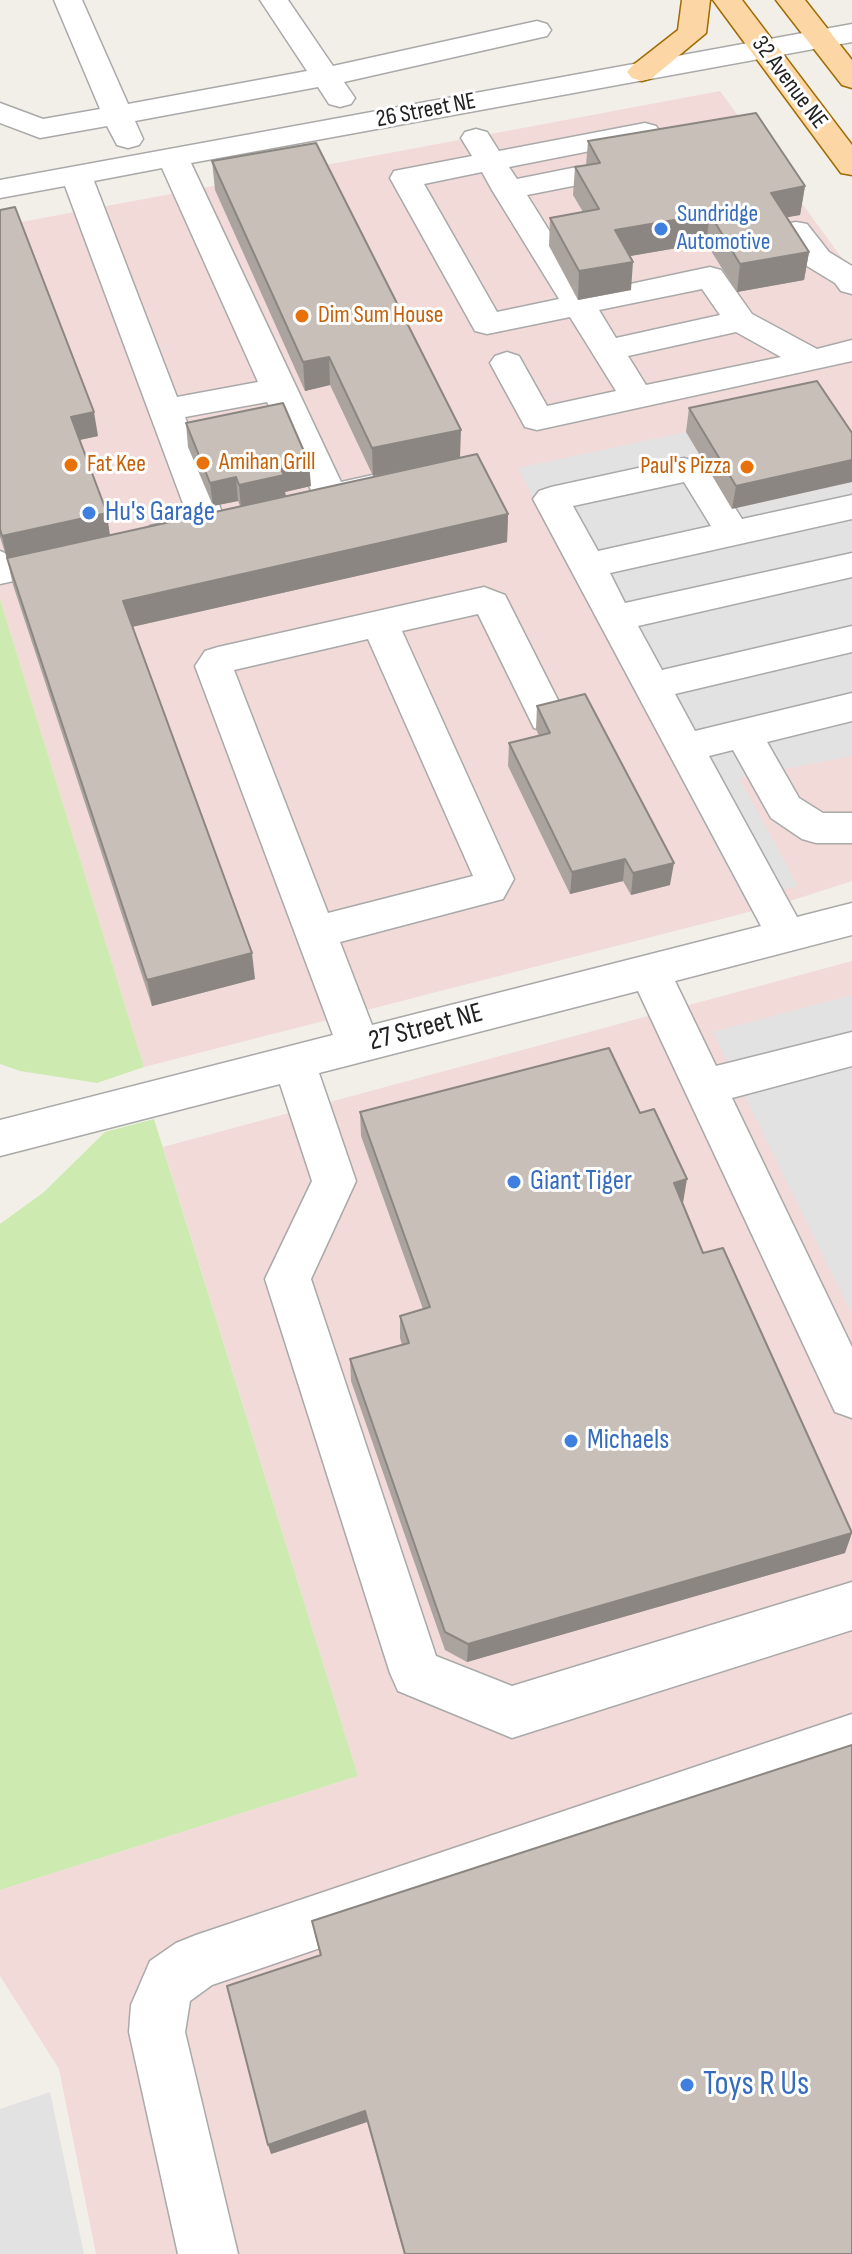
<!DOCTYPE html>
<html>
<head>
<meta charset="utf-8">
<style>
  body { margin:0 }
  canvas { display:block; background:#f2efe9 }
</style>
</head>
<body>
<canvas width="852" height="2254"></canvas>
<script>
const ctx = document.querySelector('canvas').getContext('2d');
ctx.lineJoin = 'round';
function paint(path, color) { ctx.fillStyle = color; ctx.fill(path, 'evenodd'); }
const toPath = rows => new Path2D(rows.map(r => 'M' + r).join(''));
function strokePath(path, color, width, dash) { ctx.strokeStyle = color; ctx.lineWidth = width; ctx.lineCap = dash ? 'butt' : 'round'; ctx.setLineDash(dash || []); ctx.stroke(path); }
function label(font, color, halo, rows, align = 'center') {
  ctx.font = font + ' "Sofia Sans Condensed",sans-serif'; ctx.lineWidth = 6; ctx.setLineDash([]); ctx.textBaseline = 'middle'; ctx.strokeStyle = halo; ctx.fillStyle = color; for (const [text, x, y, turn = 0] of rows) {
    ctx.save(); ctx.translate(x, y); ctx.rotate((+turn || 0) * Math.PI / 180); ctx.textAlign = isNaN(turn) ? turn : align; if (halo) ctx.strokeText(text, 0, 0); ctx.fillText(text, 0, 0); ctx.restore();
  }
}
const commercial = toPath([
  [720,91,852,272,852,881,784,903,144,1067,0,599,0,226],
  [852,961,852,2254,96,2254,59,2069,0,1976,0,1890,358,1776,163,1147]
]);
const grass = toPath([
  [0,599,144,1067,97,1083,20,1071,0,1064],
  [154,1119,358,1776,0,1890,0,1224,44,1192,105,1132]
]);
const parking = toPath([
  [686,432,732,509,852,482,852,756,739,778,798,886,744,899,518,468],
  [852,995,852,1314,713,1032],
  [50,2092,84,2254,0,2254,0,2109]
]);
const minor = toPath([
  [54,0,82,0,128,104,307,71,260,0,288,0,333,66,537,21,547,24,551,30,547,36,344,82,355,98,351,104,340,107,329,104,318,87,135,121,143,139,139,145,128,148,117,145,107,126,40,138,0,123,0,103,43,119,100,109,54,0],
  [852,24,852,42,191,163,341,482,377,474,389,478,395,486,389,494,377,498,330,508,318,504,267,402,185,417,227,525,222,533,209,537,163,547,150,544,145,535,150,526,188,517,65,186,0,198,0,180,852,24],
  [162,168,258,382,177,397,94,181,162,168],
  [645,123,656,126,660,132,656,138,509,167,517,179,577,167,588,169,592,176,588,183,527,195,588,293,710,267,721,270,752,314,817,349,852,340,852,361,537,430,525,427,490,363,495,356,507,352,519,356,547,406,616,391,570,317,487,334,475,331,390,178,394,171,472,156,461,138,465,132,476,129,487,132,499,151,645,123],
  [482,172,492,190,559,299,497,312,424,184,482,172],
  [702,289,720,315,616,338,599,310,702,289],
  [736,332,781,357,646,385,628,356,736,332],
  [796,222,807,224,829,252,852,266,852,294,841,291,835,283,807,266,785,238,780,231,785,224,796,222],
  [684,458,709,466,742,519,852,495,852,519,610,573,625,603,852,553,852,577,638,626,662,670,852,626,852,652,675,694,695,731,852,693,852,721,767,742,799,798,823,813,852,813,852,843,816,843,802,839,771,818,733,750,709,756,797,917,852,903,852,935,675,981,716,1066,852,1032,852,1066,732,1098,852,1347,852,1418,835,1412,638,991,319,1073,356,1181,311,1279,436,1656,512,1686,852,1582,852,1630,512,1738,398,1691,390,1673,265,1279,312,1181,280,1084,0,1156,0,1120,333,1035,195,666,205,651,218,647,484,587,505,595,567,718,562,728,548,732,534,728,478,614,402,631,514,879,503,899,340,942,372,1025,761,926,533,499,539,491,551,487,684,458],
  [684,482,711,526,598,551,573,506,684,482],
  [368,639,473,876,328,913,234,670,368,639],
  [68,545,81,548,86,557,81,566,0,584,0,551,14,557,68,545],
  [852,1714,852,1766,212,1985,190,2001,185,2032,238,2254,178,2254,129,2032,131,2005,150,1961,176,1943,196,1935,852,1714]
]);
const major = toPath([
  [682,0,710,0,706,33,652,78,642,81,632,78,627,72,632,66,678,30,682,0],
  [713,0,742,0,852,145,852,175,841,173,713,0],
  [776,0,805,0,852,60,852,88,842,85,776,0]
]);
const wall = toPath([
  [588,141,805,186,800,215,787,217,809,252,804,280,737,292,706,243,630,256,631,290,578,300,549,246,550,218,583,212,573,195,575,167,586,165],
  [212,161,508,514,507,542,132,627,255,979,152,1006,13,585,7,559,0,537,0,210,98,436,79,440,110,535,240,506,238,501,213,506,188,447,186,423,311,486,285,492,286,496,433,464,373,476,330,385,305,391,215,190],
  [817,381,732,509,686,432,689,408],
  [537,706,670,885,631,895,623,881,570,894,508,766,509,743,539,736,536,729],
  [360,1112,683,1203,703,1253,845,1553,467,1662,445,1650,351,1381,350,1359,402,1345,400,1338,400,1316,423,1309,361,1136],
  [312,1921,852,2254,404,2254,367,2122,271,2154,320,1955]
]);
const shadedWall = toPath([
  [805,186,800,215,766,221,771,193],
  [710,214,706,243,613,259,615,230],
  [809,252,804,280,737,292,740,264],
  [633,262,631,290,578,300,579,271],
  [329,357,330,385,305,391,303,362],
  [94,412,98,436,75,441,71,417],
  [461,430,460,458,373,476,372,448],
  [852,460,852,482,732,509,736,486],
  [309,463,311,486,285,492,286,499,241,509,239,485,281,469],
  [236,477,238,501,213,506,210,483],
  [107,513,110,536,7,559,2,536],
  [508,514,507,542,127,628,123,601],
  [625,859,623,881,570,894,572,872],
  [674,863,670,885,631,895,633,873],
  [252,953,255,979,152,1006,147,980],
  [687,1179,683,1203,674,1183],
  [852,1533,845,1553,467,1662,468,1644],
  [365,2111,367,2122,271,2154,268,2145]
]);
const building = toPath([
  [756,113,805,186,771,193,809,252,740,264,710,214,615,230,633,262,579,271,550,218,599,209,575,167,600,163,588,141,756,113],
  [316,143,461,430,372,448,329,357,303,362,212,161,316,143],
  [15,207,94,412,71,417,107,513,2,536,0,529,0,210,15,207],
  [817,381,852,433,852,460,736,486,689,408,817,381],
  [283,403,309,463,281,469,284,475,239,485,236,477,210,483,186,423,283,403],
  [477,454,508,514,123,601,252,953,147,980,7,558,477,454],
  [585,694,674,863,633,873,625,859,572,872,509,743,550,733,537,706,585,694],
  [609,1048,640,1113,654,1109,687,1179,674,1183,703,1253,723,1248,852,1533,468,1644,445,1632,350,1359,409,1343,400,1316,430,1307,360,1112,609,1048],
  [852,1745,852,2254,405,2254,365,2111,268,2145,227,1986,321,1955,312,1921,852,1745]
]);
const markers = [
  [661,229,8,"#3f7fe0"],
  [302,316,8,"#e8710a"],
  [203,463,8,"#e8710a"],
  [71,465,8,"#e8710a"],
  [747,467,8,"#e8710a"],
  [89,513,8,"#3f7fe0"],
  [514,1182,8,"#3f7fe0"],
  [571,1441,8,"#3f7fe0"],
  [687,2085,8,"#3f7fe0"]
];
const farStreetnames = [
  ["32 Avenue NE",789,83,53],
  ["26 Street NE",426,111,-11]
];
const farShopnames = [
  ["Sundridge",677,215],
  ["Automotive",677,243]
];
const farFoodnames = [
  ["Dim Sum House",318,316],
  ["Amihan Grill",219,463],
  ["Fat Kee",87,465],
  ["Paul's Pizza",731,467,"right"]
];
const shopNames = [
  ["Hu's Garage",105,513],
  ["Giant Tiger",530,1182],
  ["Michaels",587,1441]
];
const streetNames = [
  ["27 Street NE",426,1028,-15]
];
const nearShopnames = [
  ["Toys R Us",703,2085]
];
paint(commercial, '#f2dad9');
paint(grass, '#cdebb0');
paint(parking, '#e2e2e2');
strokePath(minor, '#a9a9a9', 3);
strokePath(major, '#a06b00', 3);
paint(minor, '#fff');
paint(major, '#fcd6a4');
paint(wall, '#aba49e');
paint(shadedWall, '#8b8681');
paint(building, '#c7bfb8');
strokePath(building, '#8b8681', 2);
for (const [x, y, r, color] of markers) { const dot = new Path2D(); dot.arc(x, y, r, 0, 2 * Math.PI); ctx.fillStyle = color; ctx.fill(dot); strokePath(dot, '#fff', 3); }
label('24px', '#222', '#fff', farStreetnames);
label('24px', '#366cbe', '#fff', farShopnames, 'left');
label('24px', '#c56008', '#fff', farFoodnames, 'left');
label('28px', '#366cbe', '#fff', shopNames, 'left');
label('28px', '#222', '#fff', streetNames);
label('34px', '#366cbe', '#fff', nearShopnames, 'left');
</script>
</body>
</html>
